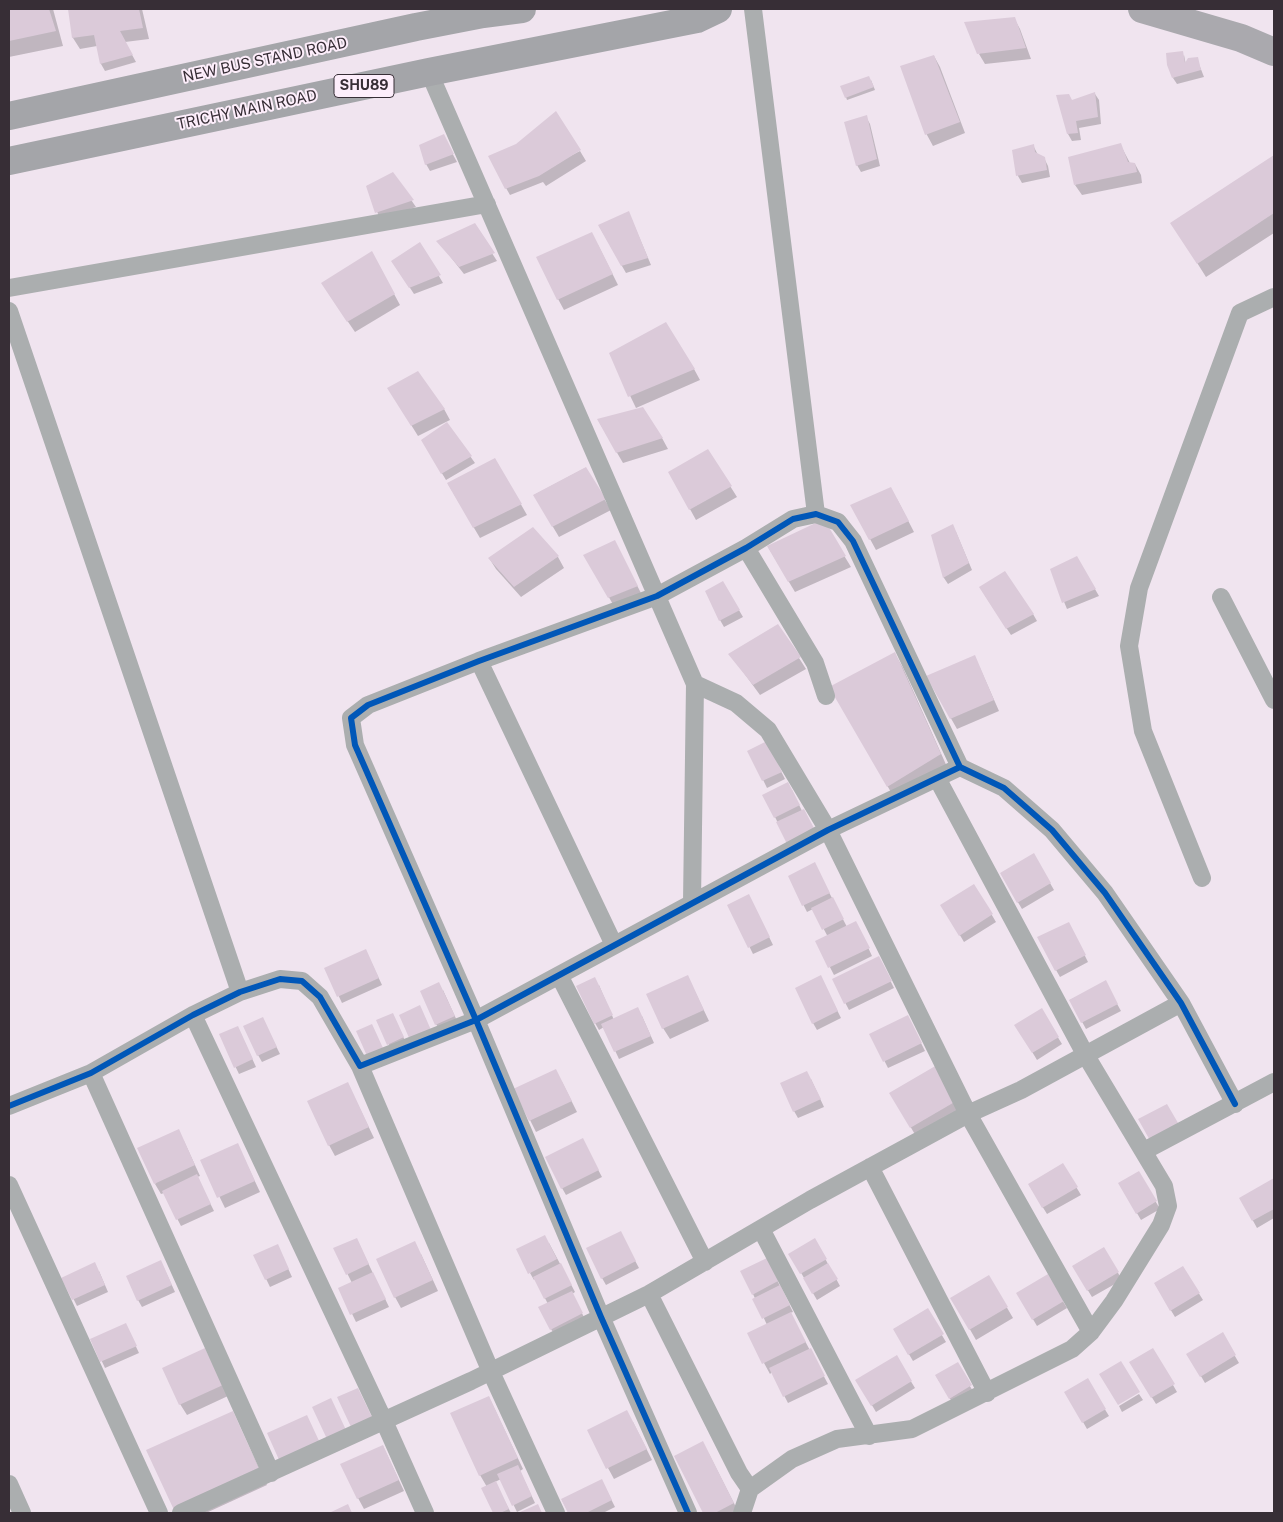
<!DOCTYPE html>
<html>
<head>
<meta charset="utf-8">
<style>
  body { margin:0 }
  #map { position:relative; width:1283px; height:1522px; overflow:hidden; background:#f0e4ef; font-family:"Public Sans",sans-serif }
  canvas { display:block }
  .frame { position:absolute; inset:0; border:10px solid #372e36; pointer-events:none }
</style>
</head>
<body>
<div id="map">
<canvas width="1283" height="1522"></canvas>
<div class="frame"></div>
</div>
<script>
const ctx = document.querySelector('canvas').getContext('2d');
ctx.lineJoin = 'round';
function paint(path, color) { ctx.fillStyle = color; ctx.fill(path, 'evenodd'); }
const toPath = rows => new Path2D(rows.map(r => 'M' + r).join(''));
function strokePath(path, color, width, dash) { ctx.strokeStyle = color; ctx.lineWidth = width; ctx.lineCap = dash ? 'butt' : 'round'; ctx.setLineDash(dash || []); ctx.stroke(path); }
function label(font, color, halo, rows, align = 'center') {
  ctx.font = font + ' "Public Sans",sans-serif'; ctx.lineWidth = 4; ctx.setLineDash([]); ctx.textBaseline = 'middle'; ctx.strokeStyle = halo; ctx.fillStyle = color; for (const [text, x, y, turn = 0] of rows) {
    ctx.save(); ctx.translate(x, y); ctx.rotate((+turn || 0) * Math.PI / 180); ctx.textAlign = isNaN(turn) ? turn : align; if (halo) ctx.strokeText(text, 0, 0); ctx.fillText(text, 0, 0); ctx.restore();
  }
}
const shadow = toPath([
  [9,9,53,9,63,46,9,57],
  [69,9,142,9,149,39,125,42,136,62,105,71,101,64,97,46,80,49,73,38],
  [1014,18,1020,29,1031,59,985,64,979,54],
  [1184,55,1186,65,1197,59,1204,77,1177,84,1173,78],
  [934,56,940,67,965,133,933,146,927,135,902,67],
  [871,80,875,90,847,100,846,97],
  [1095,94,1099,100,1101,124,1079,128,1081,140,1072,141,1068,134,1071,101],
  [866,117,870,124,880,166,861,172,857,165],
  [443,136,457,162,430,171,426,164],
  [1120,144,1130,163,1135,164,1141,175,1142,183,1082,195,1075,185],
  [1033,145,1038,155,1044,158,1048,166,1050,177,1022,183,1018,176,1013,151],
  [580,151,586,161,546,186,543,182,510,195,506,188],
  [1274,156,1274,233,1206,277,1172,223],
  [393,174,416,207,380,219,367,186],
  [629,213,651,265,626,273,599,226],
  [474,225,497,261,464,274,438,241],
  [420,244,443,283,414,294,397,268],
  [598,245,618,285,564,310,558,299],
  [372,253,400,305,355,332,329,294],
  [610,354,694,369,700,380,636,408],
  [395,399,444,409,450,420,418,436],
  [598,420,662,438,668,449,623,463],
  [447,424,475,463,446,480,422,440],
  [708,451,737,497,696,520,670,473],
  [495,459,527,515,480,538,448,484],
  [585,468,611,510,559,537,534,495],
  [897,499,914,532,876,550,870,539],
  [823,521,851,567,795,592,768,547],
  [532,529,558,557,564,568,521,597,496,569,489,558],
  [956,532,972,570,948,584,944,578,932,536],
  [620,552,643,597,615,608,585,555],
  [1077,558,1099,596,1067,609,1051,570],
  [723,583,743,617,724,627,720,620],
  [984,594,1033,614,1037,621,1011,635],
  [778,625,806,669,760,695,730,654],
  [895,654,903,668,948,769,896,801,831,687],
  [980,668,999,711,957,729,927,676],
  [770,750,785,779,767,788,749,751],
  [792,790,802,811,788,843,764,795],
  [1034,855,1054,890,1022,909,1001,874],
  [818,871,847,927,860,930,872,956,834,975,817,942,828,937,813,909,807,912,789,876],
  [974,885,996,922,964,942,942,905],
  [752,902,773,945,753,954,729,905],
  [1072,930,1088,962,1060,977,1056,970],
  [366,951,382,985,342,1003,326,969],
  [882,964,894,988,849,1010,833,979],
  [688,977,709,1021,670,1039,663,1028],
  [1105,982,1121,1011,1086,1029,1070,1000],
  [824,984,841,1018,817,1030,813,1023],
  [599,985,614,1020,642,1016,654,1043,619,1059,604,1027,599,1030,595,1023],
  [443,990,458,1023,440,1031,436,1024],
  [1041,1010,1062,1044,1037,1060,1016,1025],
  [377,1021,396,1021,407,1045,392,1051],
  [911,1023,925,1051,888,1068,871,1034],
  [266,1026,280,1054,262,1062,258,1055],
  [241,1034,256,1067,239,1074,220,1035],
  [937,1067,963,1111,917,1138,891,1093],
  [811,1079,824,1107,798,1118,794,1111],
  [562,1082,577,1112,536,1132,515,1090],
  [348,1084,374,1138,335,1156,329,1145],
  [184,1141,200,1176,197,1177,214,1211,181,1226,164,1193,161,1194,155,1184],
  [586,1147,602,1177,566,1195,562,1188],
  [243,1156,260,1192,225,1208,202,1161],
  [1063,1165,1081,1195,1047,1214,1029,1185],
  [1139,1173,1160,1209,1141,1220,1120,1184],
  [1274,1179,1274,1218,1257,1228,1241,1199],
  [624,1240,639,1268,606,1285,602,1278],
  [815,1240,840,1286,817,1300,790,1254],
  [549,1243,575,1292,572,1294,586,1321,555,1336,551,1329,548,1304,535,1279,534,1280,530,1273],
  [360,1246,389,1307,356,1322,340,1289,352,1283,335,1249],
  [1104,1248,1122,1280,1092,1297,1073,1266],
  [281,1253,292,1277,270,1287,255,1256],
  [421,1254,438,1291,401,1308,395,1297],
  [770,1266,793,1312,790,1313,828,1384,788,1403,772,1372,770,1374,764,1363,767,1325,753,1294],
  [164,1268,175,1292,142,1307,138,1300],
  [1183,1268,1203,1300,1175,1317,1155,1284],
  [99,1271,108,1292,77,1306,63,1278],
  [1048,1276,1067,1308,1037,1326,1018,1294],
  [989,1277,1013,1318,976,1340,952,1298],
  [927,1310,946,1342,913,1361,894,1329],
  [129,1332,139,1353,105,1368,92,1340],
  [1222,1334,1239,1363,1205,1383,1188,1354],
  [205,1350,228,1396,187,1415,180,1404],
  [1153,1350,1177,1392,1156,1404,1131,1363],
  [896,1357,915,1388,876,1412,857,1380],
  [957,1364,974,1393,954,1405,936,1376],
  [1087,1380,1109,1416,1087,1429,1066,1392],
  [1139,1394,1143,1400,1122,1412,1119,1406],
  [489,1397,523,1469,520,1471,535,1503,517,1512,501,1479,495,1482,511,1513,494,1513,483,1489,487,1487,480,1475],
  [232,1412,267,1485,206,1513,177,1513],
  [633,1422,652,1460,614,1479,608,1468],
  [383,1446,404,1491,364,1509,358,1498],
  [709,1454,739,1513,705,1513,676,1456],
  [605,1487,615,1507,603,1513,569,1513,562,1500]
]);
const building = toPath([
  [9,9,49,9,56,31,9,41],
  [68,9,139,9,143,28,120,31,133,55,100,64,94,35,72,38],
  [1015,17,1026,48,977,54,964,22],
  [1183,51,1185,63,1188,58,1198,57,1201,70,1172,78,1167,65,1166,53],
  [934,55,960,122,925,135,900,66],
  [869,76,874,87,845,98,840,86],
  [1095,92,1098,117,1076,121,1078,133,1067,134,1056,95,1069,94,1072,100],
  [556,111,581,150,539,176,505,189,488,156,516,144],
  [867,115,877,159,856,166,844,122],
  [444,134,454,154,425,165,419,145],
  [1121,143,1128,162,1135,163,1137,172,1074,185,1068,157],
  [1034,144,1035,152,1045,157,1047,170,1016,176,1012,150],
  [1274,155,1274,213,1197,264,1170,223],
  [393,172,414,200,375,213,366,186],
  [629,211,648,258,621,266,598,225],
  [475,223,495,253,459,267,436,241],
  [592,232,613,274,557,300,536,257],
  [420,242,441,275,409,288,391,261],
  [372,251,395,294,347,322,321,283],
  [666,322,695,369,628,397,609,353],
  [418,371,445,409,411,426,387,388],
  [643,407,663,438,616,453,597,419],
  [447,422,472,456,441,474,421,440],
  [708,449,732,486,689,510,668,472],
  [495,458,522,504,473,528,447,483],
  [586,467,606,499,552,527,533,495],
  [891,487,909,521,869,540,850,505],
  [824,519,846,556,788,582,767,546],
  [953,524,969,563,943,578,931,535],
  [533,527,559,556,514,587,488,558],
  [615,540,638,586,608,598,583,555],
  [1077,556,1096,589,1062,603,1050,569],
  [1005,571,1034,614,1006,629,979,587],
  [723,581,740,610,719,621,705,591],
  [778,624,801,657,753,685,728,654],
  [895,652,941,754,887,787,829,687],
  [975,655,994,700,950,719,926,676],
  [767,741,782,772,762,781,747,751],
  [788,782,800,805,774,818,762,795],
  [804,809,815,830,787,844,776,822],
  [1034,853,1051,883,1017,903,1000,873],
  [815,862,830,893,802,906,788,876],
  [974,884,993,914,959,936,940,905],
  [749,894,770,937,748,948,727,905],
  [833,897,844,919,822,930,811,908],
  [856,921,870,948,828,968,815,941],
  [1069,922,1086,955,1055,971,1037,937],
  [366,949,379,978,337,997,324,968],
  [879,956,892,981,844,1004,832,979],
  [688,975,704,1010,662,1029,646,994],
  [821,975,838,1011,812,1024,795,988],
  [595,977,613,1015,594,1024,576,986],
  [1106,980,1118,1004,1081,1023,1069,1000],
  [439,982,455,1016,435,1025,420,991],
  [420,1005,431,1030,410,1040,399,1015],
  [638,1007,651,1036,614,1052,601,1024],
  [1042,1008,1059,1037,1032,1053,1014,1025],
  [393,1013,404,1037,387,1045,376,1020],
  [908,1015,922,1043,883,1062,869,1034],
  [263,1017,277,1047,257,1056,243,1026],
  [372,1024,383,1048,367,1056,356,1031],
  [238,1026,253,1059,234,1068,219,1034],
  [937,1065,958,1100,910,1128,889,1093],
  [556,1069,572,1101,529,1121,513,1089],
  [807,1071,821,1099,793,1112,780,1083],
  [348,1082,369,1127,328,1146,307,1101],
  [1167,1104,1181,1128,1152,1144,1138,1119],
  [179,1129,195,1165,154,1184,137,1148],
  [583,1138,599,1170,561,1189,545,1157],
  [238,1143,255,1181,217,1198,200,1160],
  [1063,1163,1078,1187,1042,1208,1028,1184],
  [1139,1171,1157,1201,1136,1214,1118,1183],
  [197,1174,211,1204,176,1220,162,1191],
  [1274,1178,1274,1209,1252,1221,1239,1198],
  [621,1231,636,1261,601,1279,586,1248],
  [545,1235,557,1259,528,1274,516,1249],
  [357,1238,369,1264,346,1275,333,1248],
  [815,1238,827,1259,800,1274,788,1254],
  [415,1241,433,1280,394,1298,376,1259],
  [278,1244,289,1269,265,1280,253,1255],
  [1104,1247,1119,1272,1087,1291,1072,1266],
  [767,1258,778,1281,752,1295,740,1271],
  [161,1260,172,1285,137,1301,126,1276],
  [95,1262,105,1285,72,1300,61,1278],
  [561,1263,572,1285,544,1299,533,1277],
  [828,1263,838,1279,812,1294,803,1278],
  [1183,1266,1200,1293,1170,1311,1154,1283],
  [373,1272,386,1299,350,1315,338,1288],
  [1048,1274,1064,1301,1032,1320,1016,1293],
  [989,1275,1008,1307,969,1330,950,1298],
  [780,1285,790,1305,762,1319,752,1299],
  [572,1291,583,1313,550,1330,538,1307],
  [928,1308,944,1334,908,1355,893,1329],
  [791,1312,806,1342,762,1364,747,1333],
  [126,1323,137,1346,100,1362,90,1339],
  [1223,1332,1236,1355,1200,1377,1186,1354],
  [205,1348,223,1385,179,1405,162,1368],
  [811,1348,825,1376,783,1397,769,1368],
  [1153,1348,1175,1384,1151,1398,1129,1362],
  [897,1355,912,1381,871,1406,855,1380],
  [1121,1361,1140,1392,1118,1405,1099,1374],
  [958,1362,972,1385,949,1399,935,1375],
  [1088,1378,1106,1409,1082,1423,1064,1392],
  [358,1388,372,1417,351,1427,337,1397],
  [489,1396,518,1458,479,1476,450,1413],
  [331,1398,346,1430,327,1439,312,1407],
  [627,1410,647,1449,606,1469,587,1430],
  [233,1411,260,1471,174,1510,146,1450],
  [307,1415,320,1443,280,1462,267,1433],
  [703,1441,734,1503,715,1513,703,1513,674,1456],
  [383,1445,399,1480,357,1499,340,1464],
  [518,1465,532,1496,512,1506,497,1474],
  [602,1479,612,1500,586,1513,568,1513,561,1499],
  [496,1481,509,1509,500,1513,493,1513,481,1488],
  [348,1504,352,1513,329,1513],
  [538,1504,542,1513,518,1513]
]);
const street = toPath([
  [753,9,816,514],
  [429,72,695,684,692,902],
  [9,288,487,204],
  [9,311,240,992],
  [746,548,815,663,826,696],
  [1221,597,1274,700],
  [479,661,614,945],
  [695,684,736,703,768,730,828,830,968,1114,1091,1332],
  [1202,878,1143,731,1129,646,1139,588,1240,313,1274,297],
  [559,975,705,1262],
  [193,1015,384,1421,425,1513],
  [360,1066,491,1372,556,1513],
  [91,1073,271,1473],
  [9,1106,91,1073,193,1015,240,992,280,979,302,981,320,997,360,1066,476,1020,828,830,960,767,1004,788,1052,830,1105,893,1181,1003,1235,1104],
  [1144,1151,1274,1082],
  [870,1167,987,1393],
  [9,1185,159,1513],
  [761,1229,869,1436],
  [649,1294,739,1473,750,1489],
  [9,1484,22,1513],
  [181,1513,471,1381,649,1294,810,1200,968,1114,1021,1090,1181,1003],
  [688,1513,601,1317,476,1020,355,745,351,718,368,705,479,661,657,596,746,548,793,519,816,514,838,522,853,541,960,767],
  [742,1513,750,1489,792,1459,837,1439,912,1429,1072,1349,1091,1332,1114,1301,1161,1225,1168,1206,1164,1186,1085,1054,937,778]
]);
const primary = toPath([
  [9,116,416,27,483,14,522,9],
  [9,161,429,72,697,19,718,9]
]);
const highway = toPath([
  [1142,9,1241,38,1274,52]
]);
const cycleway = toPath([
  [9,1106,91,1073,193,1015,240,992,280,979,302,981,320,997,360,1066,476,1020,828,830,960,767,1004,788,1052,830,1105,893,1181,1003,1235,1104],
  [688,1513,601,1317,476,1020,355,745,351,718,368,705,479,661,657,596,746,548,793,519,816,514,838,522,853,541,960,767]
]);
const shields = [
  [364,86,60]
];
const shieldNames = [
  ["SHU89",364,86]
];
const streetNames = [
  ["NEW BUS STAND ROAD",265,60,-12],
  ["TRICHY MAIN ROAD",247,110,-12]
];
paint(shadow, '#0003');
paint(building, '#dbcad9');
strokePath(street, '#abaeaf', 18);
strokePath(primary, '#a4a5a9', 28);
strokePath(highway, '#aaa9ae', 28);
strokePath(cycleway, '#0057b8', 6);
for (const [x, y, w] of shields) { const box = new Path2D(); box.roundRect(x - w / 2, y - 11.5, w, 23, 4); ctx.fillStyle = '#fdeefb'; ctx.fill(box); strokePath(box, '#372e36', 1); }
label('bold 14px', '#372e36', null, shieldNames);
label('15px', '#372e36', '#fdeefb', streetNames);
</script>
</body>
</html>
